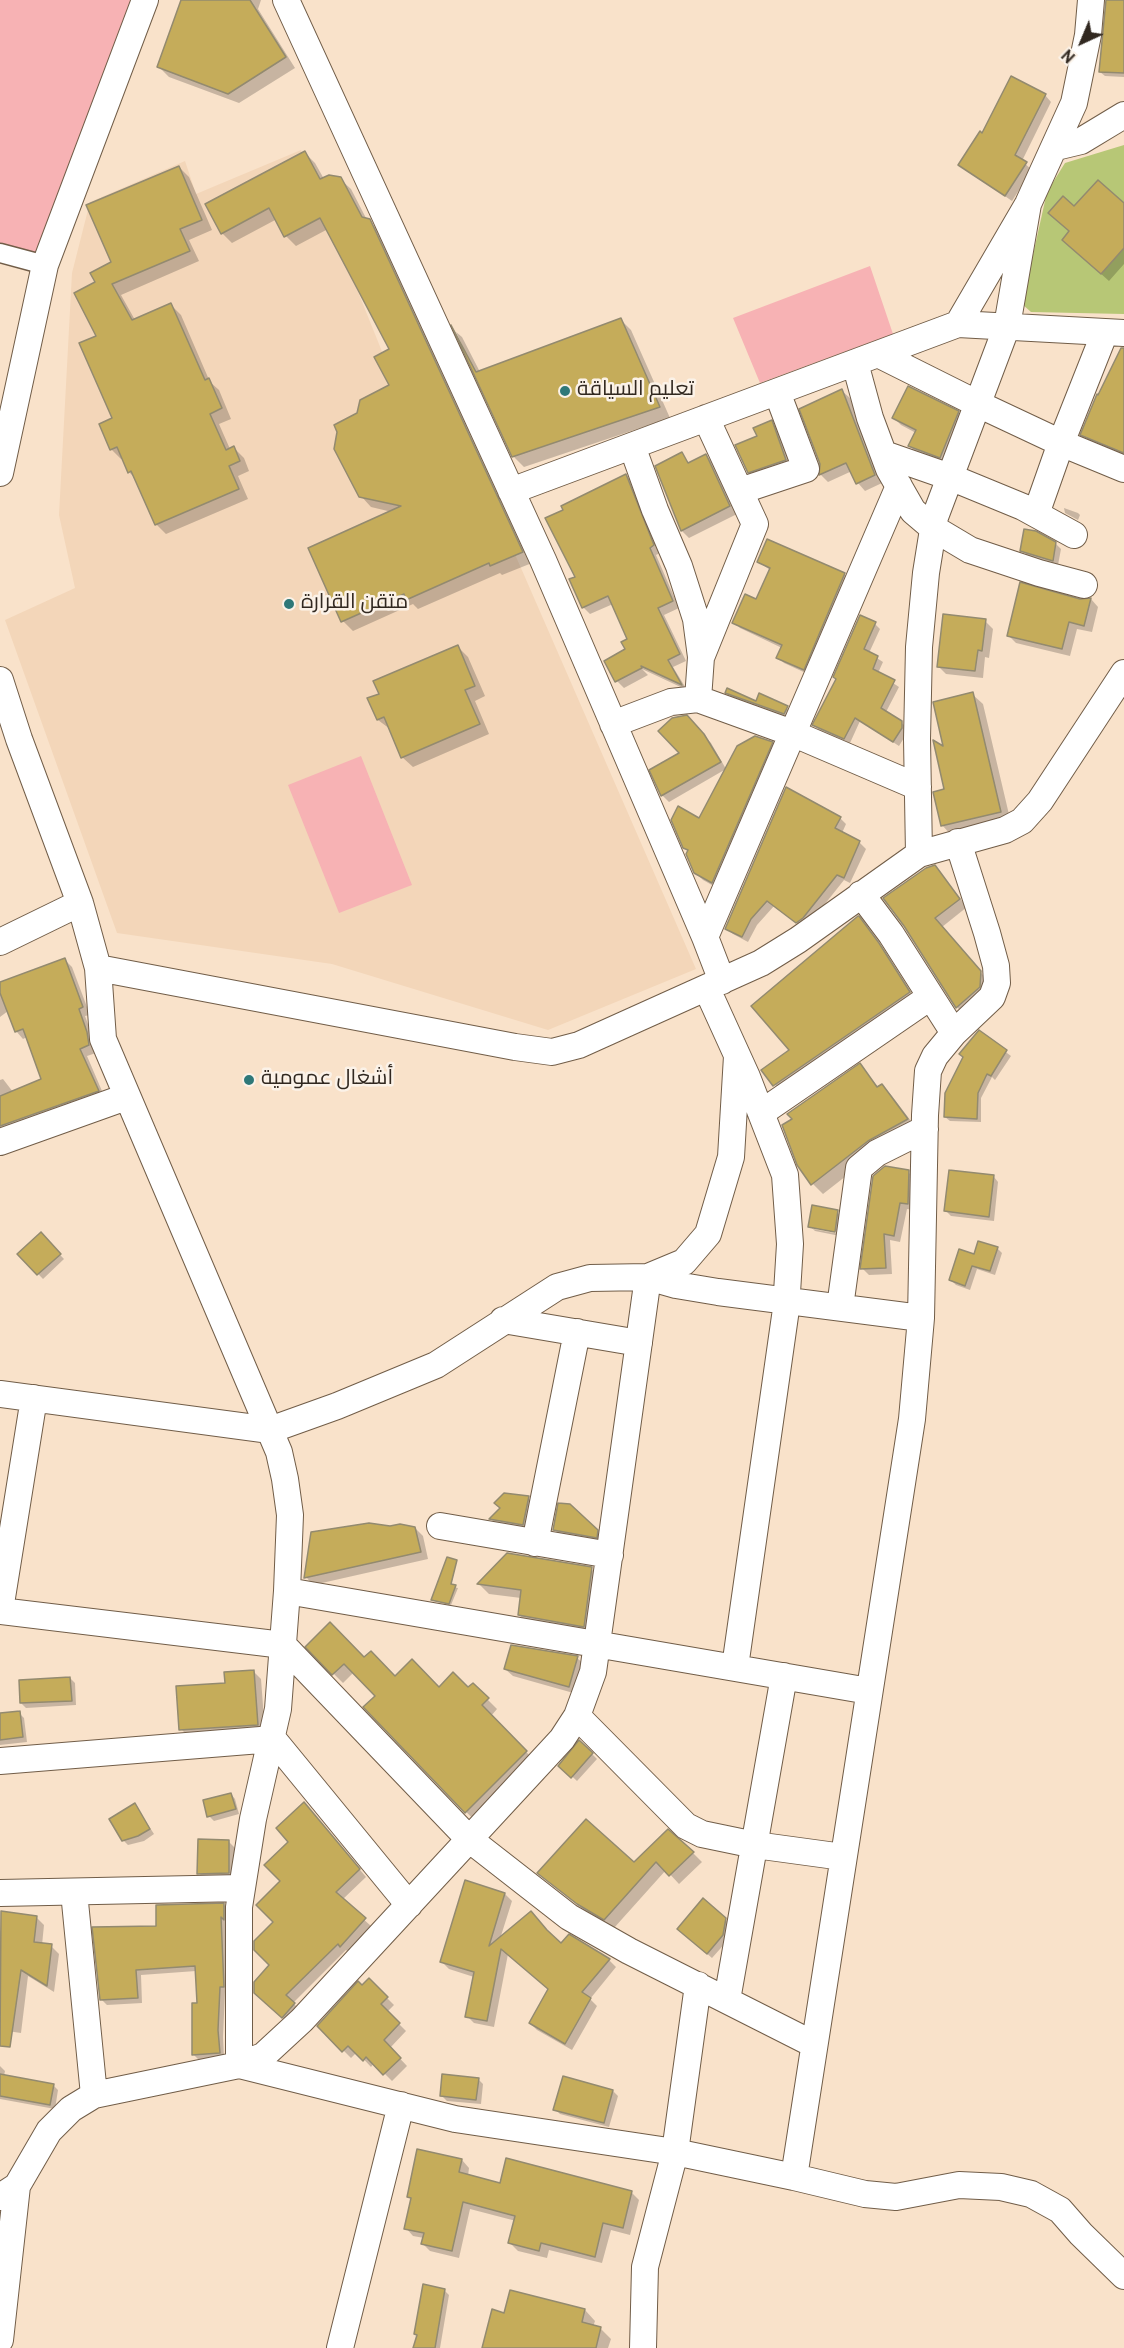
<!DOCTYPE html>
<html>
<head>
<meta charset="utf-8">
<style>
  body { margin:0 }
  #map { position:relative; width:1124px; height:2348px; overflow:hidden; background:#f9e2ca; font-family:Overpass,sans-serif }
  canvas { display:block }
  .north { position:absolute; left:1052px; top:12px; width:60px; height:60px; -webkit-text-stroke:4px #fbf2e8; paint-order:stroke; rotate:224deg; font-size:16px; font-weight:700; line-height:24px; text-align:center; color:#312820 }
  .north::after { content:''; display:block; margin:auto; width:21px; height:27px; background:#312820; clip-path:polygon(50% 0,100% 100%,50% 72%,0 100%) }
</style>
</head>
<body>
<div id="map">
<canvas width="1124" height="2348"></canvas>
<div class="north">N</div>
</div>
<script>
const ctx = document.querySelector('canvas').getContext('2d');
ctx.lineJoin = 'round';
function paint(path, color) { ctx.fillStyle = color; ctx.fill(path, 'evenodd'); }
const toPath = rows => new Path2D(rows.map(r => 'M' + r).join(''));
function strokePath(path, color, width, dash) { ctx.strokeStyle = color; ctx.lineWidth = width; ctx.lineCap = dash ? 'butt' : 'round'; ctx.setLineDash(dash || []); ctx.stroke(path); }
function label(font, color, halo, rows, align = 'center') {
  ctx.font = font + ' Overpass,Cairo,sans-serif'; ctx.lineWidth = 5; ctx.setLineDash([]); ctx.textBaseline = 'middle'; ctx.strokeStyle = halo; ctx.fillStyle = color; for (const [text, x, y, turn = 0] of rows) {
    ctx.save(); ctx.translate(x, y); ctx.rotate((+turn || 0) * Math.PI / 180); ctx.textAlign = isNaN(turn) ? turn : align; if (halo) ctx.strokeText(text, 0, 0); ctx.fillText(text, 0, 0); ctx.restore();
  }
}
const built = toPath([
  [301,150,428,466,447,462,488,564,514,552,696,969,548,1030,332,964,117,933,5,620,75,588,59,515,72,273,90,202,185,161,196,194]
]);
const green = toPath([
  [0,0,133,0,38,255,0,244],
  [870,266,893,334,760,383,733,318],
  [361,756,412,885,339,913,288,785]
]);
const water = toPath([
  [1124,145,1124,314,1031,312,1022,304,1047,192,1065,163]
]);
const shadow = toPath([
  [182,0,261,0,258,9,295,68,239,103,169,77,159,67],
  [1106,0,1124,0,1124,77,1105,76,1100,72],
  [1045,95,1051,102,1022,161,1032,170,1012,201,960,165,983,135],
  [305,153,315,163,324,179,340,179,351,189,367,220,380,231,532,563,502,575,500,573,418,609,413,604,353,631,343,621,392,512,371,507,361,496,358,414,391,385,391,349,328,229,296,246,286,236,277,219,232,243,222,233],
  [179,167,189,177,212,230,189,240,199,261,121,295,135,320,171,305,181,315,210,382,219,390,231,419,219,424,230,449,234,448,244,458,249,471,238,476,248,499,166,534,156,524,136,479,129,472,123,458,121,459,111,449,114,419,98,336,97,283],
  [1124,205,1124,264,1109,281,1071,247,1075,208],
  [621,320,631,330,670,418,524,467,514,457,456,332,462,337,480,372],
  [1124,366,1124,458,1093,445,1082,434],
  [842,391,850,398,882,483,865,491,858,483,852,471,828,482,821,475,822,464],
  [958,412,966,420,948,465,917,454,910,446,916,433,901,425,893,417],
  [771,422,779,430,793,467,757,480,749,472,759,437],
  [681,454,690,464,706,455,713,463,737,514,689,538,682,531,657,467],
  [626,475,633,482,660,553,656,555,679,608,664,615,686,661,673,667,687,690,642,669,648,675,624,688,617,681,606,661,627,650,629,640,613,604,590,614,583,607,577,577],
  [1064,508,1078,513,1080,515,1078,520,1065,513],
  [1056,544,1061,549,1058,565,1027,555,1022,550],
  [759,562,844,574,851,580,810,675,784,663,778,657,782,648,740,628,734,622,757,601,770,570],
  [1091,599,1098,607,1092,632,1077,629,1070,656,1016,643,1008,635,1080,601],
  [985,621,993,629,989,658,985,657,983,678,946,674,938,666],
  [875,624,880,629,869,653,883,662,878,673,899,687,886,712,907,727,907,733,899,746,860,721,850,743,819,730,814,725],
  [457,646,468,657,485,696,475,701,489,734,413,767,402,757,390,729,378,720,369,699],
  [727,692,756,703,787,708,792,713,789,718,731,697],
  [972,694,983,704,1011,823,952,836,942,825,946,791,945,749],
  [687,717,711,743,726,769,772,743,779,750,719,889,703,880,695,872,689,851,684,847,726,769,669,802,662,795,682,753],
  [840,818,846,824,842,833,859,842,866,849,850,883,844,880,809,924,803,928,774,906,757,925,748,942,733,934,727,928],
  [935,867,967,907,942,927,988,981,964,1014,957,1007,905,925],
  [865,925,885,951,916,1000,781,1092,763,1070,791,1050],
  [65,960,72,967,90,1015,85,1016,94,1040,96,1053,87,1056,105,1098,0,1136,0,1080,3,1079,13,1092,43,1079,27,1037,23,1039,16,1031,8,1011,0,1017,0,984],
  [979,1032,1011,1056,995,1080,992,1077,981,1098,981,1122,950,1121,945,1117],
  [859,1065,879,1088,882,1085,892,1096,917,1129,878,1151,823,1194,813,1184],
  [908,1172,915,1179,915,1210,907,1209,900,1242,890,1240,892,1274,869,1275,862,1268],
  [994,1177,998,1182,994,1221,951,1216,946,1211],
  [837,1212,842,1217,840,1231,813,1226,813,1229,840,1234,840,1236,815,1231,810,1226],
  [40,1234,64,1259,43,1279,19,1254],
  [997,1248,1002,1253,995,1275,977,1269,970,1290,956,1285,951,1280],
  [528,1498,539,1508,533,1535,501,1529,491,1519],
  [570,1506,607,1542,565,1540,555,1530],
  [415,1528,423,1536,428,1559,313,1585,306,1577],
  [591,1569,602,1579,594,1636,530,1625,519,1615,521,1598,489,1594,479,1584],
  [438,1584,458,1588,451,1605,432,1600],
  [307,1647,364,1659,395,1678,439,1689,468,1689,473,1685,497,1709,491,1716,536,1762,476,1822,365,1707,377,1696,354,1672,343,1683],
  [577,1658,585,1665,577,1694,513,1676,505,1669],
  [253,1671,261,1679,265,1732,189,1737,181,1729,227,1684],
  [70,1678,75,1683,76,1705,26,1708,21,1703],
  [19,1713,24,1718,27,1742,0,1745,0,1715],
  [580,1742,597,1759,577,1781,560,1765],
  [231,1794,235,1799,239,1814,214,1821,209,1816],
  [135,1805,154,1834,144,1841,128,1845,123,1840],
  [311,1811,366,1877,342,1900,371,1926,348,1952,346,1950,293,2003,301,2011,290,2024,263,1999,271,1965,275,1922,290,1842],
  [228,1841,236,1849,236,1880,206,1881,199,1873],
  [693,1853,702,1862,679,1884,666,1870,614,1928,589,1914,539,1873,634,1864],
  [505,1894,512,1901,500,1939,551,1936,562,1945,569,1936,609,1960,616,1967,590,1999,597,2006,572,2050,537,2030,530,2023,550,1989,508,1954,494,2027,474,2023,467,2016,474,1977,449,1969,442,1962],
  [224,1905,229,1910,229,1922,226,1919,229,1992,225,1992,223,2037,224,2058,199,2060,193,2054,199,2005,196,1971,141,1975,142,2003,107,2005,101,1999,157,1927],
  [3,1913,37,1918,44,1925,42,1945,51,1946,59,1954,54,1992,28,1976,21,2033,0,2030,0,1933],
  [725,1919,730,1924,728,1940,712,1958,684,1934],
  [369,1980,394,2005,387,2012,406,2031,390,2048,407,2066,392,2081,374,2063,371,2067,357,2052,351,2058,319,2026],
  [0,2066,5,2071,4,2076,53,2085,58,2090,55,2109,0,2099],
  [478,2079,483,2084,481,2104,447,2101,442,2096],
  [613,2091,618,2096,609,2127,560,2114,555,2109],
  [462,2160,469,2168,468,2176,501,2185,631,2192,639,2200,630,2235,611,2230,602,2263,549,2250,547,2258,518,2251,510,2243,516,2221,470,2209,459,2258,430,2251,423,2244,424,2238,413,2236,406,2228,412,2200,408,2196],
  [444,2290,449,2295,440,2348,415,2348,418,2336,415,2334],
  [585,2310,595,2321,593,2327,600,2328,611,2339,608,2348,484,2348,505,2315]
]);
const building = toPath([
  [181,0,250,0,286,57,228,94,157,67,181,0],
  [1106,0,1124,0,1124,73,1099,72,1106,0],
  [1011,76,1046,94,1015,155,1027,162,1005,196,958,165,980,131,982,133,1011,76],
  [305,151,320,179,329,175,341,177,362,217,370,219,523,552,490,566,489,563,406,600,404,594,341,622,308,548,401,506,359,497,334,449,337,432,334,425,357,413,360,400,389,385,374,357,389,349,320,218,284,237,269,208,221,234,205,204,305,151],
  [179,166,202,220,180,229,190,251,112,284,132,320,171,303,205,380,209,378,222,408,210,414,226,450,234,446,240,461,229,466,239,489,155,525,131,471,128,473,117,447,110,450,99,424,112,418,79,343,96,336,74,293,95,282,90,273,111,262,86,205,179,166],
  [1098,180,1124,203,1124,248,1101,274,1062,240,1069,231,1048,213,1063,196,1074,206,1098,180],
  [621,318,660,407,512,457,451,325,476,372,621,318],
  [1121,348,1124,348,1124,453,1080,435,1097,394,1098,395,1121,348],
  [908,386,959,411,940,458,908,446,916,430,892,418,908,386],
  [842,389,875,475,856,484,846,463,819,475,820,464,799,409,842,389],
  [772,420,786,460,748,473,735,445,757,436,753,428,772,420],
  [682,452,688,463,706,454,730,506,681,531,655,466,682,452],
  [626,474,654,545,650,548,673,601,658,608,680,654,668,660,682,685,641,666,642,668,615,682,604,661,625,649,621,642,627,639,608,596,582,608,569,579,575,577,545,518,563,510,561,506,626,474],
  [1024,529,1036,531,1056,542,1053,561,1020,551,1024,529],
  [767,539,845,573,804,670,776,658,782,645,732,623,745,594,756,599,770,568,757,562,767,539],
  [1020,582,1080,599,1091,598,1084,626,1069,622,1062,649,1007,636,1020,582],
  [943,614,986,619,982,651,978,650,975,671,937,667,943,614],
  [860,615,876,622,864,649,878,656,873,669,895,680,881,708,902,721,902,728,893,742,855,718,844,739,812,725,836,679,833,677,860,615],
  [458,645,475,686,465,690,480,724,401,758,384,717,377,720,367,698,379,694,373,681,458,645],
  [727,688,756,701,759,693,788,706,784,714,725,693,727,688],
  [973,692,1001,812,941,826,933,792,944,789,933,740,943,746,933,702,973,692],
  [687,715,704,734,721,762,661,796,649,770,679,753,658,731,672,718,687,715],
  [755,736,773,742,712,883,694,873,686,854,688,850,683,848,671,820,678,806,699,818,737,746,755,736],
  [786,787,841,817,835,828,860,841,844,878,837,875,803,918,796,923,767,901,751,919,742,937,725,929,786,787],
  [935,865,960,899,935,918,981,971,980,987,956,1008,904,926,883,898,926,868,935,865],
  [858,916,859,916,879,943,910,992,773,1086,761,1070,789,1050,751,1006,858,916],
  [65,958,83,1007,79,1009,87,1032,89,1045,80,1049,99,1091,0,1126,0,1096,41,1079,23,1029,15,1032,0,993,0,982,65,958],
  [979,1030,1007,1050,991,1076,987,1074,978,1093,977,1119,944,1117,945,1093,963,1057,959,1054,979,1030],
  [860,1063,877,1087,882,1084,908,1119,868,1141,811,1185,797,1165,782,1125,792,1119,787,1114,860,1063],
  [885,1166,909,1170,908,1204,900,1203,894,1236,884,1234,886,1268,860,1269,873,1176,885,1166],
  [949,1170,994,1175,989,1217,944,1211,949,1170],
  [812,1205,838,1210,835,1232,808,1227,812,1205],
  [41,1232,61,1254,37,1275,17,1254,41,1232],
  [978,1241,998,1247,990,1271,972,1266,965,1286,949,1280,959,1249,974,1254,978,1241],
  [504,1493,529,1496,523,1525,489,1519,500,1508,494,1503,504,1493],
  [558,1503,570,1504,598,1530,597,1538,553,1530,558,1503],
  [369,1523,390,1526,400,1524,415,1527,421,1552,304,1578,311,1532,369,1523],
  [507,1553,592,1567,584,1627,518,1615,521,1590,477,1584,507,1553],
  [447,1557,457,1560,451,1584,456,1585,449,1604,431,1600,447,1557],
  [330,1622,364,1657,371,1651,395,1676,412,1659,439,1687,453,1672,468,1687,473,1683,489,1698,482,1705,527,1751,465,1813,363,1707,375,1696,344,1664,332,1675,305,1647,330,1622],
  [511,1645,578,1656,569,1687,504,1669,511,1645],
  [254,1670,258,1725,179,1730,176,1686,225,1683,224,1672,254,1670],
  [70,1677,72,1701,20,1703,19,1680,70,1677],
  [20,1711,23,1737,0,1740,0,1713,20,1711],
  [579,1740,593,1753,571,1778,558,1766,579,1740],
  [231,1793,236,1809,207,1817,203,1800,231,1793],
  [304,1802,360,1869,336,1892,366,1918,340,1947,338,1944,286,1995,295,2003,282,2018,254,1993,254,1982,269,1965,254,1950,254,1941,273,1922,256,1905,280,1881,264,1865,288,1842,276,1828,304,1802],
  [135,1803,150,1829,138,1836,122,1841,109,1819,135,1803],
  [586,1819,634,1862,668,1829,694,1852,669,1876,656,1862,604,1920,577,1904,537,1873,586,1819],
  [198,1839,229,1840,229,1873,197,1874,198,1839],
  [465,1880,505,1893,489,1946,531,1911,547,1930,561,1943,569,1934,610,1959,582,1992,591,1998,565,2044,529,2023,548,1989,501,1949,487,2021,465,2017,474,1972,440,1962,465,1880],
  [703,1898,726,1918,723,1935,707,1954,677,1929,703,1898],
  [224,1903,224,1920,221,1917,224,1987,220,1987,218,2030,220,2053,192,2055,192,2003,197,2003,195,1966,136,1970,138,1998,100,2000,92,1927,156,1926,156,1905,224,1903],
  [1,1911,37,1916,34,1942,52,1944,47,1986,21,1970,10,2047,0,2046,1,1911],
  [369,1978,388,1997,381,2004,400,2023,384,2040,401,2058,383,2075,366,2057,363,2061,348,2046,342,2052,317,2026,358,1981,362,1985,369,1978],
  [0,2074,54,2084,50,2105,0,2096,0,2074],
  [442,2074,479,2078,476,2100,440,2096,442,2074],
  [563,2076,613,2090,604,2123,553,2110,563,2076],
  [417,2149,462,2159,459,2172,500,2183,506,2158,632,2191,623,2228,603,2223,595,2257,541,2243,539,2251,508,2243,515,2216,463,2202,452,2251,421,2244,424,2233,404,2229,411,2198,407,2197,417,2149],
  [423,2284,445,2289,435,2348,413,2348,417,2335,414,2334,423,2284],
  [510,2290,585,2309,582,2322,601,2327,596,2348,482,2348,492,2309,504,2313,510,2290]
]);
const pedestrian = toPath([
  [0,253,45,265]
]);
const minor = toPath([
  [286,0,543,560,705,937,722,981],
  [1056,147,1081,141,1124,115],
  [958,324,1028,204,1074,103,1088,35,1091,0],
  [878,354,978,404,1061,443,1124,469],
  [855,363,870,418,889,469,913,511,933,528,970,550,1039,573,1084,585],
  [632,446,655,510,679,566,696,619,701,657,698,699],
  [884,454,950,477,1023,507,1074,535],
  [0,473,45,265,145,0],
  [511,491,958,324,1124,333],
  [740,491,806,469,777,392],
  [1036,514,1061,443,1105,332],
  [702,655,755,524,706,418],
  [0,680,19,739,80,903,98,968,103,1039,279,1452,285,1479,290,1515,287,1591,278,1709,253,1819,239,1907,239,2065,455,2119,675,2152,794,2177,865,2194,896,2197,959,2185,1001,2187,1031,2194,1060,2210,1081,2234,1124,2276],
  [613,724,671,702,698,699,792,733,918,787],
  [919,854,917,739,919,647,926,573,935,517,1007,326,1028,204],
  [861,894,891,934,954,1033],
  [705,937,899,486],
  [0,942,80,903],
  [98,968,515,1047,552,1052,579,1045,761,963,798,940,919,854,1005,830,1022,821,1040,801,1124,673],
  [707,989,747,1077,785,1175,790,1244,786,1309,735,1667],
  [761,1113,930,997],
  [0,1142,126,1097],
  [840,1307,859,1168,877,1153,925,1129],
  [503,1320,639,1343],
  [0,1394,270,1430,337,1406,436,1365,557,1287,590,1278,648,1277,684,1262,708,1234,731,1157,737,1056],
  [440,1526,610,1555],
  [535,1543,577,1332],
  [287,1591,869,1691],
  [0,1610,34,1398],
  [0,1611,283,1645,469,1839,569,1917,629,1951,813,2044],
  [577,1716,686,1826,702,1834,755,1845,843,1857],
  [0,1761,273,1739,409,1905],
  [74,1892,94,2095],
  [0,1893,242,1888],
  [727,2000,784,1676],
  [794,2177,912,1419,921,1318,925,1115,928,1071,935,1056,954,1033,992,997,997,983,996,966,987,933,958,842],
  [0,2197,17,2186,49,2131,71,2109,94,2095,239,2065,263,2056,302,2020,562,1739,577,1716,593,1672,648,1277,676,1285,718,1292,921,1318],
  [0,2340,17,2186],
  [340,2348,401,2105],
  [643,2348,645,2267,675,2152,698,1985]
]);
const markers = [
  [565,391,6,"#2f7878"],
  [289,604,6,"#2f7878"],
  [249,1080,6,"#2f7878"]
];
const poiNames = [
  ["تعليم السياقة",577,391],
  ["متقن القرارة",301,604],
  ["أشغال عمومية",261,1080]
];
paint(built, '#f3d6b9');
paint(green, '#f7b2b4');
paint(water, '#b7c776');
paint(shadow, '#0003');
paint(building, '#c5ac5a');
strokePath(building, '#938a6f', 1.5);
strokePath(pedestrian, '#715d48', 21);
strokePath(minor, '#715d48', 28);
strokePath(pedestrian, '#fff', 18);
strokePath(minor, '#fff', 26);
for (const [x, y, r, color] of markers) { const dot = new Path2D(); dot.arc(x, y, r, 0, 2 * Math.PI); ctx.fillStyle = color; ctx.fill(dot); strokePath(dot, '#fbf2e8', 2); }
label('21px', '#312820', '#fbf2e8', poiNames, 'left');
</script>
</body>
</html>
